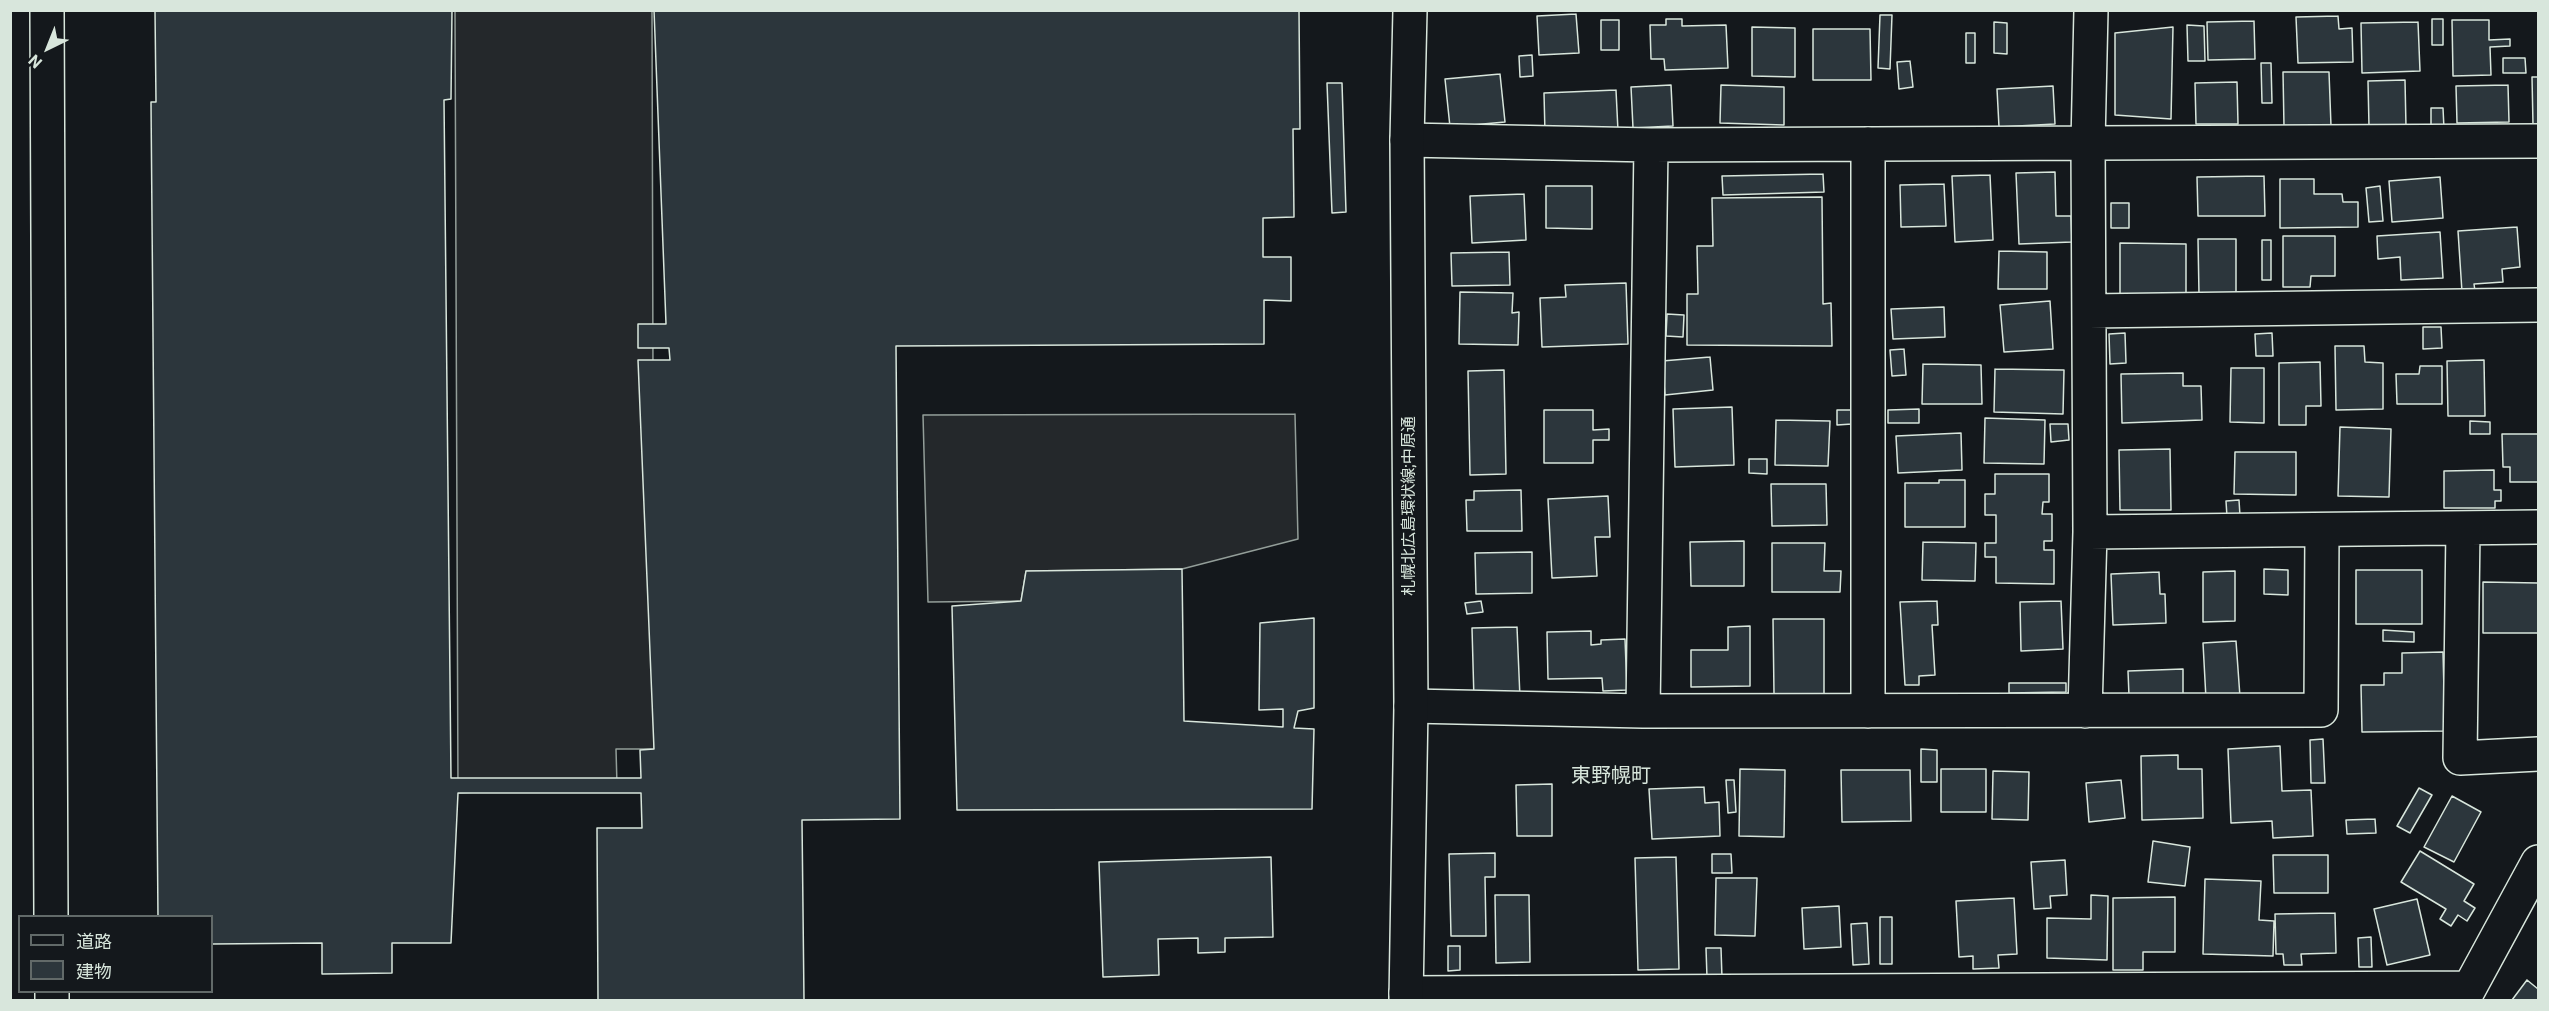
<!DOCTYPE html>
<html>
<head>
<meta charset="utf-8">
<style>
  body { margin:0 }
  #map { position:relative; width:2549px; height:1011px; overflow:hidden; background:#14181c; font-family:Roboto,"Noto Sans JP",sans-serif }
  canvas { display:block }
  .frame { position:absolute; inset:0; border:12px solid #d8e6dc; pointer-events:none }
  .legend { position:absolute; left:18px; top:915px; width:195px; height:78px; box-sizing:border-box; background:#14181c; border:2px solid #626a69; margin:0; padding:8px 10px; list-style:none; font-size:18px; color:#d8e6dc }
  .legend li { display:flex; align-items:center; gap:12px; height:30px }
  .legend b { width:30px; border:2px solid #626a69 }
  .north { position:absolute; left:18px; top:18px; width:60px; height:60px; -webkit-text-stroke:4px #14181c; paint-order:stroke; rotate:223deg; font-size:16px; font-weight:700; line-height:24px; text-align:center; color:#d8e6dc }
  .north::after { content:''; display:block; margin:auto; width:21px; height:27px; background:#d8e6dc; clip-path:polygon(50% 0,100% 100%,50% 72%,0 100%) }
</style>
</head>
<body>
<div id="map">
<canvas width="2549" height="1011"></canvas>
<div class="frame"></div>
<ul class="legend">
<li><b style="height:8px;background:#14181c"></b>道路</li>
<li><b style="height:16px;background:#2c363c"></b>建物</li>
</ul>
<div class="north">N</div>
</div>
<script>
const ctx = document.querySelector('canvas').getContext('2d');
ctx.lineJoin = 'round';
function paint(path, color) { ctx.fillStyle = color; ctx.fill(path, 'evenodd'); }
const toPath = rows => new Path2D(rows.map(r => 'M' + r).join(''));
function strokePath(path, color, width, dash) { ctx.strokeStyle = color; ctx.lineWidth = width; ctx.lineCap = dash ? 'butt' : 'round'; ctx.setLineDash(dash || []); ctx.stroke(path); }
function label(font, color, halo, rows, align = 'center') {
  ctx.font = font + ' Roboto,"Noto Sans JP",sans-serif'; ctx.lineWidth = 4.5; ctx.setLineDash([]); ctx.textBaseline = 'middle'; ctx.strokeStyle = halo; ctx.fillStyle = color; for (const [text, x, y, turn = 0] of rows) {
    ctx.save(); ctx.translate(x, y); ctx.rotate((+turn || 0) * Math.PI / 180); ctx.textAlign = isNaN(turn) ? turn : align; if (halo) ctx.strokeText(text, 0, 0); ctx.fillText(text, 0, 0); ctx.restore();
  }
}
const parking = toPath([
  [455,11,652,11,654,749,616,749,617,785,458,793,455,11],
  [1295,414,1298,539,1182,569,1026,571,1021,601,928,602,923,415,1295,414]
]);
const building = toPath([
  [155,10,452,10,451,99,444,100,451,778,641,778,640,750,654,749,638,360,670,360,669,348,638,348,638,324,666,324,654,10,1299,10,1300,129,1293,129,1294,217,1263,218,1263,257,1291,257,1291,301,1264,300,1264,344,896,346,900,819,802,820,804,1000,598,1000,597,828,642,828,641,793,458,793,451,943,392,943,392,973,322,974,322,943,212,944,212,916,158,916,151,102,156,102,155,10],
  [1576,14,1579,53,1539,55,1537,16,1576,14],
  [1880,15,1892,15,1890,69,1878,68,1880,15],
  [2338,16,2339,29,2352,28,2353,62,2298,63,2296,17,2338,16],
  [1666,19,1682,19,1682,26,1726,25,1728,68,1665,70,1664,59,1651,59,1650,25,1666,25,1666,19],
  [2432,19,2443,19,2443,45,2432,45,2432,19],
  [1601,20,1619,20,1619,50,1601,50,1601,20],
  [2452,20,2489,20,2489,40,2510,39,2510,46,2490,47,2491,75,2453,76,2452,20],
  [2254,21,2255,59,2208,60,2207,22,2254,21],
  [1994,22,2007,23,2007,54,1994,53,1994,22],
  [2418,22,2420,71,2362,73,2361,23,2418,22],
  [2187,25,2204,26,2205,61,2188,61,2187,25],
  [1752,27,1795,28,1795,77,1752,76,1752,27],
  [2173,27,2171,119,2115,115,2115,33,2173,27],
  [1813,29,1870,29,1871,80,1813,80,1813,29],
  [1966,33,1975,33,1975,63,1966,63,1966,33],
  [1532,55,1533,76,1520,77,1519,56,1532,55],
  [2503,58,2525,58,2526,73,2503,73,2503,58],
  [1910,61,1913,87,1899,89,1897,62,1910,61],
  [2261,63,2271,63,2272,103,2262,103,2261,63],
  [2283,72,2329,72,2331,126,2284,127,2283,72],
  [1500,74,1505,122,1450,127,1445,79,1500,74],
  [2532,77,2538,77,2538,125,2533,125,2532,77],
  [2405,80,2406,127,2369,127,2368,81,2405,80],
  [2237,82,2238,124,2196,124,2195,83,2237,82],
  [1327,83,1342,83,1346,212,1332,213,1327,83],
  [1671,85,1673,126,1633,128,1631,87,1671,85],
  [1721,85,1784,87,1784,125,1720,123,1721,85],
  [2508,85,2509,122,2457,123,2456,86,2508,85],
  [2053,86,2055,124,1999,127,1997,89,2053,86],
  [1616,90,1618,131,1545,134,1544,93,1616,90],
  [2431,108,2443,108,2444,129,2431,129,2431,108],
  [2055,172,2056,216,2071,216,2072,242,2019,244,2016,173,2055,172],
  [1823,174,1824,192,1723,195,1722,176,1823,174],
  [1990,175,1993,240,1955,242,1952,176,1990,175],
  [2264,176,2265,216,2198,216,2197,177,2264,176],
  [2440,177,2443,218,2392,222,2389,181,2440,177],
  [2280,179,2314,179,2314,194,2342,194,2343,202,2358,202,2358,227,2280,228,2280,179],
  [1944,184,1946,226,1901,227,1900,185,1944,184],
  [1546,186,1592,186,1592,229,1546,228,1546,186],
  [2380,186,2383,221,2369,222,2366,188,2380,186],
  [1524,194,1526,240,1472,243,1470,196,1524,194],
  [1822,197,1823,304,1831,303,1832,346,1687,345,1687,294,1698,294,1697,246,1713,246,1712,198,1822,197],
  [2111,203,2129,203,2129,228,2111,228,2111,203],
  [2517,227,2520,267,2502,269,2503,282,2474,284,2475,291,2462,292,2458,231,2517,227],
  [2440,232,2443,278,2401,280,2400,257,2378,259,2377,236,2440,232],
  [2283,236,2335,236,2335,276,2311,276,2310,287,2283,287,2283,236],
  [2198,239,2236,239,2236,295,2199,295,2198,239],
  [2262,240,2271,240,2271,280,2262,280,2262,240],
  [2120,243,2186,244,2186,295,2120,295,2120,243],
  [1999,251,2047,252,2047,289,1998,289,1999,251],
  [1509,252,1510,285,1452,286,1451,253,1509,252],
  [1626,283,1628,344,1542,347,1540,298,1566,297,1565,285,1626,283],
  [1460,292,1513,293,1512,313,1519,312,1518,345,1459,344,1460,292],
  [2050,301,2053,349,2004,352,2000,305,2050,301],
  [1944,307,1945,337,1893,339,1891,309,1944,307],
  [1667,314,1684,315,1683,337,1666,336,1667,314],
  [2423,327,2441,327,2442,348,2423,349,2423,327],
  [2125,333,2126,363,2110,364,2109,334,2125,333],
  [2272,333,2273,356,2256,356,2255,334,2272,333],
  [2335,346,2364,346,2365,362,2383,363,2383,409,2336,410,2335,346],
  [1904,349,1906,375,1892,376,1890,350,1904,349],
  [1710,357,1713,390,1665,395,1662,361,1710,357],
  [2484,360,2485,416,2448,416,2447,361,2484,360],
  [2320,362,2321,406,2306,406,2306,425,2279,425,2279,363,2320,362],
  [1923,364,1981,365,1982,404,1922,404,1923,364],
  [2420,366,2442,366,2442,404,2397,404,2396,374,2419,374,2420,366],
  [2231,368,2264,368,2264,423,2230,422,2231,368],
  [1995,369,2064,370,2063,414,1994,412,1995,369],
  [1504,370,1506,474,1470,475,1468,371,1504,370],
  [2183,373,2183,386,2201,386,2202,420,2122,423,2121,374,2183,373],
  [1732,407,1734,465,1675,467,1673,409,1732,407],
  [1919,409,1919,423,1888,423,1888,410,1919,409],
  [1544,410,1593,410,1593,430,1609,429,1609,440,1593,440,1593,463,1544,463,1544,410],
  [1837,410,1852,410,1852,424,1837,425,1837,410],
  [1985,418,2045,420,2044,464,1984,463,1985,418],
  [1776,420,1830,421,1828,466,1775,465,1776,420],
  [2470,421,2490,422,2490,434,2470,434,2470,421],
  [2050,424,2068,424,2069,440,2051,442,2050,424],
  [2340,427,2391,429,2389,497,2338,496,2340,427],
  [1961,433,1962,470,1898,473,1896,436,1961,433],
  [2502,434,2538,434,2538,482,2510,482,2510,467,2503,467,2502,434],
  [2170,449,2171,510,2120,510,2119,450,2170,449],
  [2235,452,2296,452,2296,495,2234,494,2235,452],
  [1749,459,1767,459,1767,474,1749,473,1749,459],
  [2494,470,2494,490,2501,490,2501,501,2495,501,2495,508,2444,508,2444,471,2494,470],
  [1995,474,2049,474,2049,502,2043,502,2042,514,2052,514,2052,541,2044,541,2044,550,2054,550,2054,584,1996,583,1996,557,1985,557,1985,543,1996,543,1996,515,1985,515,1985,494,1995,494,1995,474],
  [1939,480,1965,480,1965,527,1905,527,1905,483,1939,483,1939,480],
  [1771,484,1826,484,1827,525,1772,526,1771,484],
  [1521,490,1522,531,1467,531,1466,500,1474,500,1474,491,1521,490],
  [1608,496,1610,537,1595,537,1597,576,1552,578,1548,499,1608,496],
  [2239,500,2240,516,2227,517,2226,501,2239,500],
  [1744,541,1744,586,1691,586,1690,542,1744,541],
  [1923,542,1976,543,1975,581,1922,580,1923,542],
  [1772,543,1825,543,1824,571,1841,571,1840,592,1772,592,1772,543],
  [1532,552,1532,593,1476,594,1475,553,1532,552],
  [1182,569,1184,721,1283,727,1283,709,1259,710,1260,623,1314,618,1314,708,1298,711,1294,728,1314,729,1312,809,957,810,952,606,1021,601,1026,571,1182,569],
  [2264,569,2288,570,2288,595,2264,594,2264,569],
  [2356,570,2422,570,2422,624,2356,624,2356,570],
  [2235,571,2235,621,2203,622,2203,572,2235,571],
  [2159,572,2160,594,2165,594,2166,623,2113,625,2111,574,2159,572],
  [2483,582,2538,583,2538,633,2483,633,2483,582],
  [1481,601,1483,612,1467,614,1465,603,1481,601],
  [1937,601,1938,625,1932,625,1935,675,1919,676,1919,685,1905,685,1900,602,1937,601],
  [2061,601,2063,649,2021,651,2020,602,2061,601],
  [1773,619,1824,619,1824,694,1774,694,1773,619],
  [1750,626,1750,686,1691,687,1691,650,1728,650,1728,627,1750,626],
  [1517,627,1520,698,1474,700,1472,628,1517,627],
  [2383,630,2414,632,2414,642,2383,641,2383,630],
  [1591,631,1591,645,1601,644,1601,640,1625,639,1627,690,1603,691,1602,678,1548,679,1547,632,1591,631],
  [2236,641,2240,697,2206,699,2203,643,2236,641],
  [2443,652,2445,731,2362,732,2361,685,2384,685,2384,673,2402,673,2402,653,2443,652],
  [2183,669,2183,694,2129,696,2128,671,2183,669],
  [2009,683,2066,683,2066,692,2009,693,2009,683],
  [2323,739,2325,783,2311,783,2310,740,2323,739],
  [2280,746,2282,791,2311,790,2313,836,2273,838,2272,821,2231,823,2228,749,2280,746],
  [1921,749,1937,750,1937,782,1921,782,1921,749],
  [2178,755,2178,769,2202,769,2203,818,2142,820,2141,756,2178,755],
  [1740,769,1785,770,1784,837,1739,836,1740,769],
  [1941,769,1986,769,1986,812,1941,812,1941,769],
  [1841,770,1910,770,1911,821,1842,822,1841,770],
  [1993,771,2029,772,2028,820,1992,819,1993,771],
  [1726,780,1734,780,1736,812,1728,813,1726,780],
  [2121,780,2125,818,2089,822,2086,783,2121,780],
  [1552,784,1552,836,1517,836,1516,785,1552,784],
  [1704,787,1705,803,1719,802,1720,836,1652,839,1649,789,1704,787],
  [2419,788,2432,795,2410,833,2397,826,2419,788],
  [2452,796,2481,812,2454,862,2424,847,2452,796],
  [2375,819,2376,833,2347,834,2346,820,2375,819],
  [2153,841,2190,847,2185,886,2148,882,2153,841],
  [2420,851,2474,884,2464,901,2475,908,2467,921,2458,915,2451,926,2440,919,2446,909,2401,882,2420,851],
  [1495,853,1495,877,1485,877,1486,936,1451,936,1449,854,1495,853],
  [1712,854,1731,854,1732,873,1712,873,1712,854],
  [2273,855,2328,855,2328,893,2274,893,2273,855],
  [1271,857,1273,937,1225,938,1225,952,1198,953,1198,938,1158,939,1159,975,1103,977,1099,862,1271,857],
  [1676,857,1679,969,1638,970,1635,858,1676,857],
  [2065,860,2067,895,2050,896,2051,908,2034,909,2031,862,2065,860],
  [1716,878,1757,878,1755,936,1715,935,1716,878],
  [2205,879,2261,881,2259,920,2274,921,2273,956,2203,954,2205,879],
  [1495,895,1529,895,1530,962,1496,963,1495,895],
  [2091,895,2108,896,2107,960,2047,958,2047,918,2091,919,2091,895],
  [2175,897,2175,952,2143,952,2143,970,2113,970,2113,898,2175,897],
  [2014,898,2017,954,1998,955,1999,968,1973,969,1973,956,1959,957,1956,901,2014,898],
  [2417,899,2430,955,2387,965,2374,909,2417,899],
  [1839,906,1841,947,1804,949,1802,908,1839,906],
  [2335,913,2336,953,2301,954,2302,965,2284,965,2283,954,2276,954,2275,914,2335,913],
  [1880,917,1892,917,1892,964,1880,964,1880,917],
  [1867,923,1869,964,1853,965,1851,924,1867,923],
  [2371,937,2372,967,2359,967,2358,938,2371,937],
  [1448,946,1460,946,1460,970,1448,971,1448,946],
  [1706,948,1721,948,1722,978,1707,978,1706,948],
  [2527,980,2538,989,2538,1000,2512,1000,2527,980]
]);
const minor = toPath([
  [47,10,51,916],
  [1407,140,1651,145,2538,141],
  [1868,144,1868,711],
  [2089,311,2538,305],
  [2463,528,2460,758,2538,754],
  [2090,532,2538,527],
  [1411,706,1643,711,2321,710,2322,530],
  [1643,711,1651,145],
  [2085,711,2090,532,2088,143,2091,10],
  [52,992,52,1000],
  [1406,993,2469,988],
  [2463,1000,2538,862]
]);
const primary = toPath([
  [1406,1000,1411,706,1407,140,1410,10]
]);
const streetNames = [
  ["札幌北広島環状線;中原通",1410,506,-90]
];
const quarterNames = [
  ["東野幌町",1611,777]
];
paint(parking, '#24282b');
strokePath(parking, '#939e99', 1.5);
paint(building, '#2c363c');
strokePath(building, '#d8e6dc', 1.5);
strokePath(minor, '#d8e6dc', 36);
strokePath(primary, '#d8e6dc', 36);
strokePath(minor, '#14181c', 33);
strokePath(primary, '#14181c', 33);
label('16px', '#d8e6dc', '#14181c', streetNames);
label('20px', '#d8e6dc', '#14181c', quarterNames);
</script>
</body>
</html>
